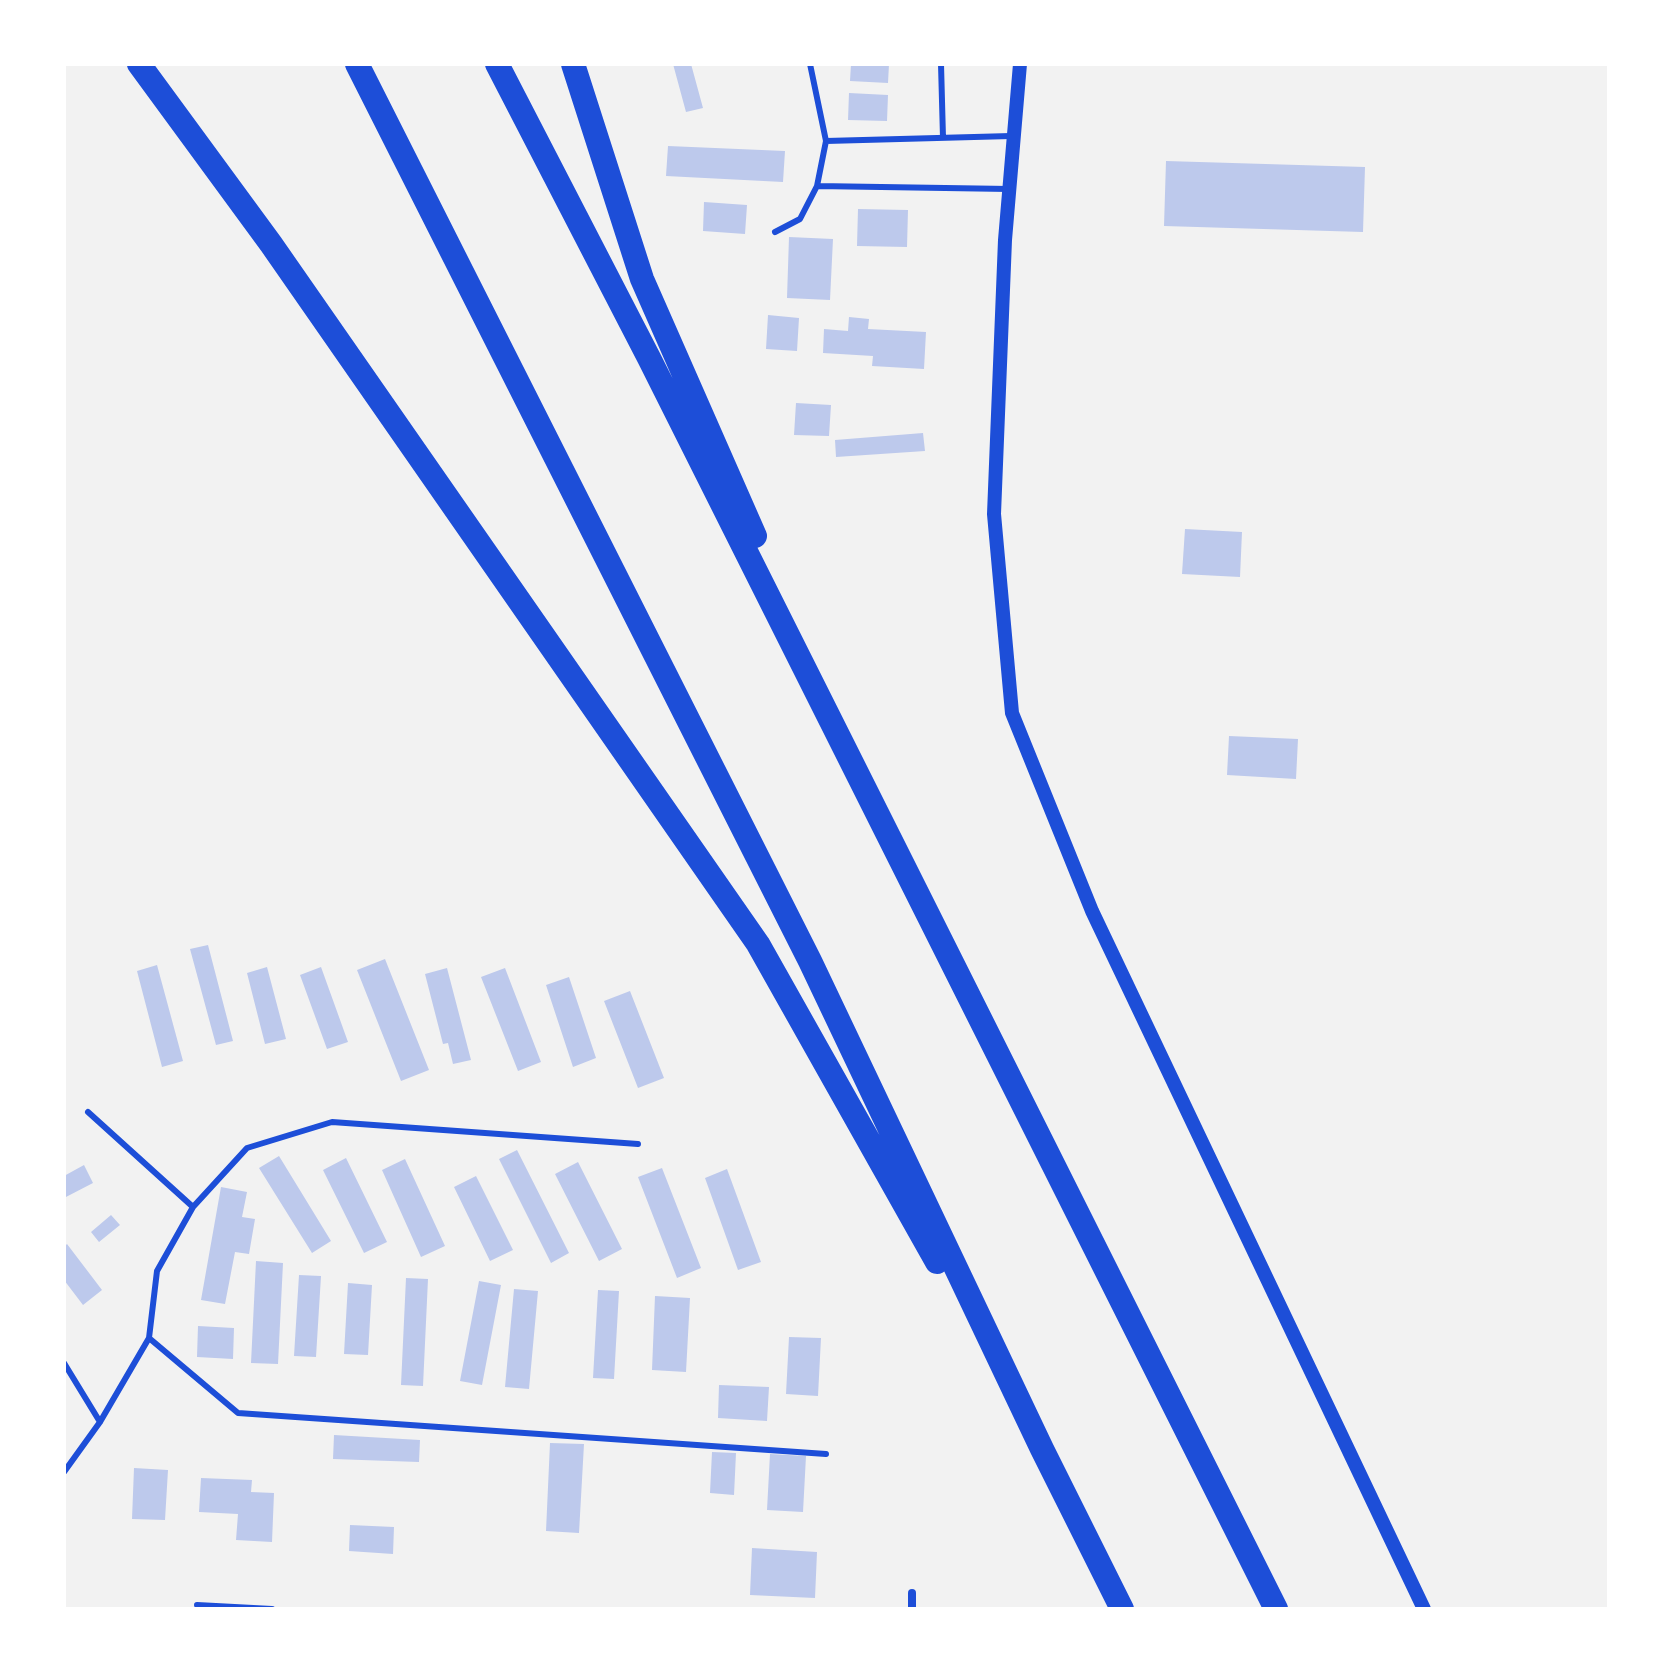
<!DOCTYPE html>
<html>
<head>
<meta charset="utf-8">
<style>
  body { margin:0 }
  #map { position:relative; width:1673px; height:1673px; overflow:hidden; background:#f2f2f2; font-family:Figtree,sans-serif }
  canvas { display:block }
  .frame { position:absolute; inset:0; border:66px solid #fff; pointer-events:none }
</style>
</head>
<body>
<div id="map">
<canvas width="1673" height="1673"></canvas>
<div class="frame"></div>
</div>
<script>
const ctx = document.querySelector('canvas').getContext('2d');
ctx.lineJoin = 'round';
function paint(path, color) { ctx.fillStyle = color; ctx.fill(path, 'evenodd'); }
const toPath = rows => new Path2D(rows.map(r => 'M' + r).join(''));
function strokePath(path, color, width, dash) { ctx.strokeStyle = color; ctx.lineWidth = width; ctx.lineCap = dash ? 'butt' : 'round'; ctx.setLineDash(dash || []); ctx.stroke(path); }
const building = toPath([
  [673,64,691,64,703,108,686,112],
  [851,64,889,64,888,83,850,81],
  [849,93,888,95,887,121,848,120],
  [668,146,785,151,783,182,666,176],
  [1166,161,1365,167,1363,232,1164,226],
  [704,202,747,205,745,234,703,231],
  [858,209,908,210,907,247,857,246],
  [789,237,833,239,830,300,787,298],
  [768,315,799,318,797,351,766,349],
  [849,317,869,319,868,329,926,332,924,369,872,366,873,356,823,353,824,329,848,331],
  [796,403,831,405,829,436,794,435],
  [923,433,925,451,836,457,835,440],
  [1185,529,1242,532,1240,577,1182,574],
  [1229,736,1298,739,1296,779,1227,775],
  [208,945,233,1041,216,1045,190,949],
  [385,959,429,1070,401,1081,357,970],
  [157,965,183,1061,162,1067,137,971],
  [267,967,286,1039,265,1044,247,973],
  [321,967,348,1042,327,1049,300,975],
  [447,968,471,1060,453,1064,448,1043,443,1044,425,974],
  [505,968,541,1062,518,1071,481,977],
  [569,977,596,1058,573,1067,546,985],
  [630,991,664,1078,638,1088,604,1001],
  [517,1150,569,1253,551,1263,499,1159],
  [279,1156,331,1241,312,1253,259,1168],
  [346,1158,387,1242,364,1253,323,1170],
  [405,1159,445,1246,421,1257,382,1170],
  [578,1162,622,1249,599,1261,555,1174],
  [84,1165,93,1183,64,1198,64,1176],
  [662,1168,701,1268,677,1278,638,1177],
  [727,1169,761,1262,738,1270,705,1178],
  [476,1176,513,1250,490,1261,454,1187],
  [221,1187,247,1192,242,1217,255,1219,249,1254,235,1252,225,1304,201,1300],
  [111,1215,120,1225,99,1242,91,1232],
  [67,1244,102,1290,83,1305,64,1280,64,1247],
  [256,1261,283,1263,278,1364,251,1363],
  [299,1275,321,1276,316,1357,294,1356],
  [406,1278,428,1279,423,1386,401,1385],
  [479,1281,501,1285,482,1385,460,1381],
  [348,1283,372,1285,368,1355,344,1354],
  [514,1289,538,1291,529,1389,505,1387],
  [598,1290,619,1291,614,1379,593,1378],
  [655,1296,690,1298,686,1372,652,1370],
  [198,1326,234,1328,233,1359,197,1357],
  [789,1337,821,1338,818,1396,786,1394],
  [719,1385,769,1387,767,1421,718,1418],
  [334,1435,420,1440,419,1462,333,1459],
  [550,1443,584,1444,579,1533,546,1531],
  [712,1452,736,1453,734,1495,710,1493],
  [770,1454,806,1456,803,1512,767,1510],
  [134,1468,168,1470,165,1520,132,1519],
  [201,1478,252,1480,251,1492,274,1493,272,1542,236,1540,238,1514,199,1512],
  [350,1525,394,1527,393,1554,349,1551],
  [752,1548,817,1552,815,1598,750,1595]
]);
const service = toPath([
  [810,64,826,141,1011,136],
  [941,64,943,138],
  [817,186,1009,189],
  [775,232,800,219,817,186,826,141],
  [193,1207,247,1148,332,1122,638,1144],
  [149,1338,238,1413,826,1454],
  [64,1363,100,1422],
  [64,1472,100,1422,149,1338,157,1271,193,1207,88,1112],
  [197,1605,272,1609]
]);
const minor = toPath([
  [912,1609,912,1593]
]);
const tertiary = toPath([
  [1020,64,1005,240,994,514,1012,713,1092,911,1424,1609]
]);
const motorway = toPath([
  [139,64,271,244,758,944,937,1262],
  [357,64,810,961,1042,1449,1122,1609],
  [497,64,649,358,1276,1609],
  [573,64,642,279,755,536]
]);
paint(building, '#bdc9ec');
strokePath(service, '#1d4ed8', 6);
strokePath(minor, '#1d4ed8', 8);
strokePath(tertiary, '#1d4ed8', 14);
strokePath(motorway, '#1d4ed8', 24);
</script>
</body>
</html>
